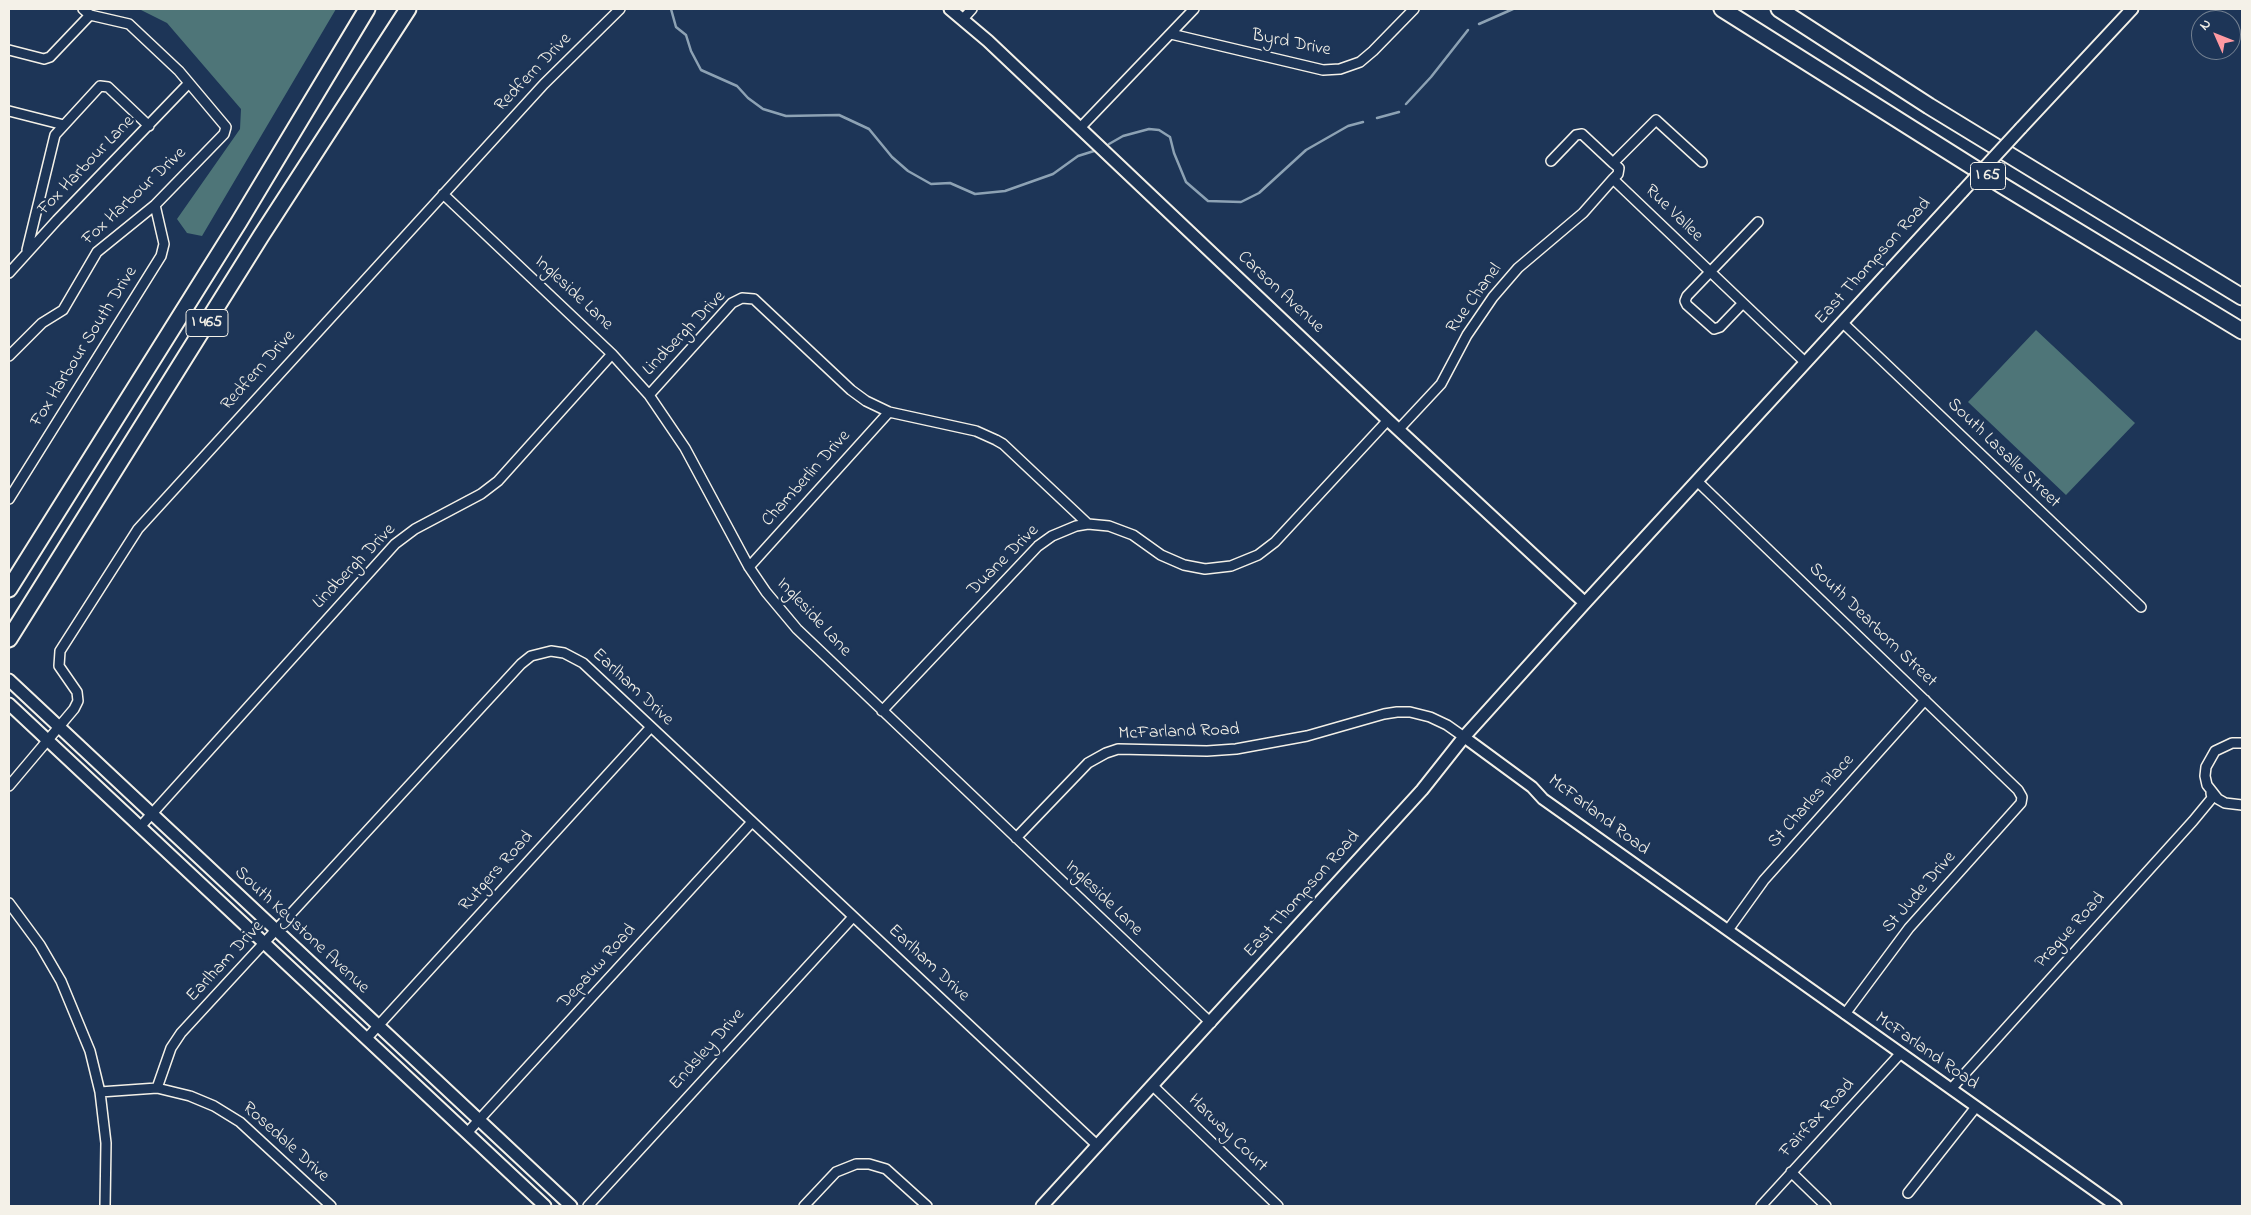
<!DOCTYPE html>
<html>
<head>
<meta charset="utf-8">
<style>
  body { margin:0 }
  #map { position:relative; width:2251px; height:1215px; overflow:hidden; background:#1d3557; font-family:"Indie Flower",sans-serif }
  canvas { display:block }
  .frame { position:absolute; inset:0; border:10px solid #f4f1e8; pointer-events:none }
  .north { position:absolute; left:2191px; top:10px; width:50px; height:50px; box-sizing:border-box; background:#1d3557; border:1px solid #738091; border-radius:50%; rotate:314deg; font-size:14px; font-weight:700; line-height:20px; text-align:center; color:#f4f1e8 }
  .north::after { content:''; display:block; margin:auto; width:18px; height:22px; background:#ff9aa2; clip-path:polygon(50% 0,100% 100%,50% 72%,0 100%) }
</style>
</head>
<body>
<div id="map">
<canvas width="2251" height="1215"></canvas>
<div class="frame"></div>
<div class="north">N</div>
</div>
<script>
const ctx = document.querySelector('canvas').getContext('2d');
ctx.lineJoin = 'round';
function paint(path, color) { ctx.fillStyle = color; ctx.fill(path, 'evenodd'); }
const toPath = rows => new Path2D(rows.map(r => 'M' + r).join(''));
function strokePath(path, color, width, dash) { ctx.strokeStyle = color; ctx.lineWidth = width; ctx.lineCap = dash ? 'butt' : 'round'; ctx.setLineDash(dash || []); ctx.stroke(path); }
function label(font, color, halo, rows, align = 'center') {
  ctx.font = font + ' "Indie Flower",sans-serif'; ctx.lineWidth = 5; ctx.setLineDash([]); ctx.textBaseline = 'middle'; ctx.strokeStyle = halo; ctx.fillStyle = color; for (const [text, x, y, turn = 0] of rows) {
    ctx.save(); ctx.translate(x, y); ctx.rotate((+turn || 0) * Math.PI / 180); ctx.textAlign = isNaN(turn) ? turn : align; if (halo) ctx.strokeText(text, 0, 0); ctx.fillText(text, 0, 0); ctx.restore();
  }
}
const green = toPath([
  [139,9,336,9,202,236,187,233,177,219,240,129,241,109,167,23],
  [2036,330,2135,423,2066,495,1968,402]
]);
const stream = toPath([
  [671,9,676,27,686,35,691,51,701,70,737,86,748,98,763,109,786,116,839,115,869,129,892,157,908,171,931,184,950,183,975,194,1005,191,1053,174,1078,156,1094,151],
  [1479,24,1513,9],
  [1406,104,1431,77,1468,30],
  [1377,118,1399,112],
  [1109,144,1123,136,1149,129,1159,130,1170,137,1174,153,1186,182,1208,201,1241,202,1259,193,1306,150,1348,126,1363,122]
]);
const minor = toPath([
  [963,19,972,9],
  [1171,34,1323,70,1340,69,1360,62,1373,51,1414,9],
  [9,50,44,59,50,57,90,15],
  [9,111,64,125],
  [1080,128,1194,9],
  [1551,161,1576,135,1582,134,1613,163],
  [1613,179,1806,363],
  [443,194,612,354,649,395,685,448,749,567,766,592,797,629,1211,1023],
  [27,250,55,135,100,86,108,87,149,126],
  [9,273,57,220,189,83],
  [1743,303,1720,327,1714,329,1687,305,1685,301,1687,296,1758,222],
  [1843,323,2141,607],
  [9,356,42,323,63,310,97,252,155,205,224,134,226,127,179,71,129,24,90,15,83,9],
  [649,395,732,303,742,298,754,299,851,390,866,401,889,412,976,431,996,440,1003,444,1088,524],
  [1399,429,1441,384,1467,335,1493,297,1518,268,1583,213,1613,179,1618,174,1619,168,1613,163,1656,120,1702,162],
  [1697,481,2018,790,2022,797,2021,803,1909,928,1845,1014],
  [9,499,161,256,164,244,155,205],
  [749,567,889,412],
  [882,711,1038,546,1052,536,1076,526,1088,524,1109,526,1133,535,1161,555,1184,565,1205,569,1231,566,1258,555,1275,542,1388,420],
  [2242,743,2232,743,2215,751,2206,767,2205,776,2207,785,2218,799,2225,803,2242,805],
  [9,786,74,709,78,701,77,692,59,666,60,651,138,529,544,84,620,9],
  [140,827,395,544,415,529,481,494,498,481,612,354],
  [1016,838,1088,763,1106,753,1118,749,1207,751,1236,749,1307,736,1384,714,1397,712,1410,712,1430,717,1447,725,1464,737],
  [9,903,40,945,61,981,90,1051,100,1092,106,1143,105,1206],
  [1728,930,1764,880,1925,700],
  [367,1038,651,727],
  [1153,1086,1278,1206],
  [157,1088,171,1048,181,1033,521,664,531,656,551,651,564,653,583,663,1098,1146],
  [1951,1089,2193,821,2212,798,2211,793],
  [100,1092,157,1088,190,1096,214,1106,240,1122,331,1206],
  [467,1133,752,822],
  [1791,1172,1826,1206],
  [1908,1193,1976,1107],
  [588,1206,853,917],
  [804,1206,836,1172,856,1164,869,1164,886,1169,927,1206],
  [1761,1206,1900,1054]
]);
const tertiary = toPath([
  [1464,737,1532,787,1543,799,2116,1206]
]);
const secondary = toPath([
  [950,9,988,41,1388,420,1585,603],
  [2021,128,2132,9],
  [9,680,571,1206],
  [9,704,545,1206],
  [1042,1206,1422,790,1464,737,1584,604,1962,192]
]);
const motorway = toPath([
  [1722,9,2003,186,2242,331],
  [1779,9,1929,106,2242,297],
  [9,589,239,222,367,9],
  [9,639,261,236,408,9]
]);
const secondaryBridge = toPath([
  [1962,192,2021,128]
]);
const shields = [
  [1988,176,35],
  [207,323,42]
];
const shieldNames = [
  ["I 65",1988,176],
  ["I 465",207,323]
];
const streetNames = [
  ["Byrd Drive",1291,44,11],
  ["Redfern Drive",534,73,-46],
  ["Fox Harbour Lane",87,166,-46],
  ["Fox Harbour Drive",135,197,-43],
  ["Rue Vallee",1673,214,44],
  ["East Thompson Road",1874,262,-48],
  ["Carson Avenue",1280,293,43],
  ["Ingleside Lane",573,294,43],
  ["Rue Chanel",1475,299,-54],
  ["Lindbergh Drive",685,334,-46],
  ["Fox Harbour South Drive",85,347,-58],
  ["Redfern Drive",259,371,-48],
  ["South Lasalle Street",2003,454,44],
  ["Chamberlin Drive",807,479,-48],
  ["Duane Drive",1004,561,-45],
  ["Lindbergh Drive",355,567,-46],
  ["Ingleside Lane",813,618,47],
  ["South Dearborn Street",1872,626,44],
  ["Earlham Drive",632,688,43],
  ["McFarland Road",1179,733,-2],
  ["St Charles Place",1812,802,-48],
  ["McFarland Road",1598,816,37],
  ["Rutgers Road",497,872,-48],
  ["St Jude Drive",1920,893,-49],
  ["East Thompson Road",1303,895,-48],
  ["Ingleside Lane",1103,899,44],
  ["South Keystone Avenue",301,931,43],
  ["Prague Road",2071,931,-48],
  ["Earlham Drive",226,962,-47],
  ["Earlham Drive",928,964,43],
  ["Depauw Road",598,967,-48],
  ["Endsley Drive",708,1050,-48],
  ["McFarland Road",1926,1052,35],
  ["Fairfax Road",1818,1119,-47],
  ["Harway Court",1227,1134,44],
  ["Rosedale Drive",285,1143,42]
];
paint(green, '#4e7578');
strokePath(stream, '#8da2b4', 2.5);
strokePath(minor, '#f4f1e8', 12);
strokePath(tertiary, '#f4f1e8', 14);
strokePath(secondary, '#f4f1e8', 15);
strokePath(motorway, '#f4f1e8', 19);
strokePath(minor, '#1d3557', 9);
strokePath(tertiary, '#1d3557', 10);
strokePath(secondary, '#1d3557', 11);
strokePath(motorway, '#1d3557', 15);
strokePath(secondaryBridge, '#f4f1e8', 15, []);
strokePath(secondaryBridge, '#1d3557', 11);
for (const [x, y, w] of shields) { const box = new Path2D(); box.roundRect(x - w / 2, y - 13.5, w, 27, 4); ctx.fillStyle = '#1d3557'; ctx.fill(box); strokePath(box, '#f4f1e8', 1); }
label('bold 16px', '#f4f1e8', null, shieldNames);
label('18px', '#f4f1e8', '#1d3557', streetNames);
</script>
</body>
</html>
